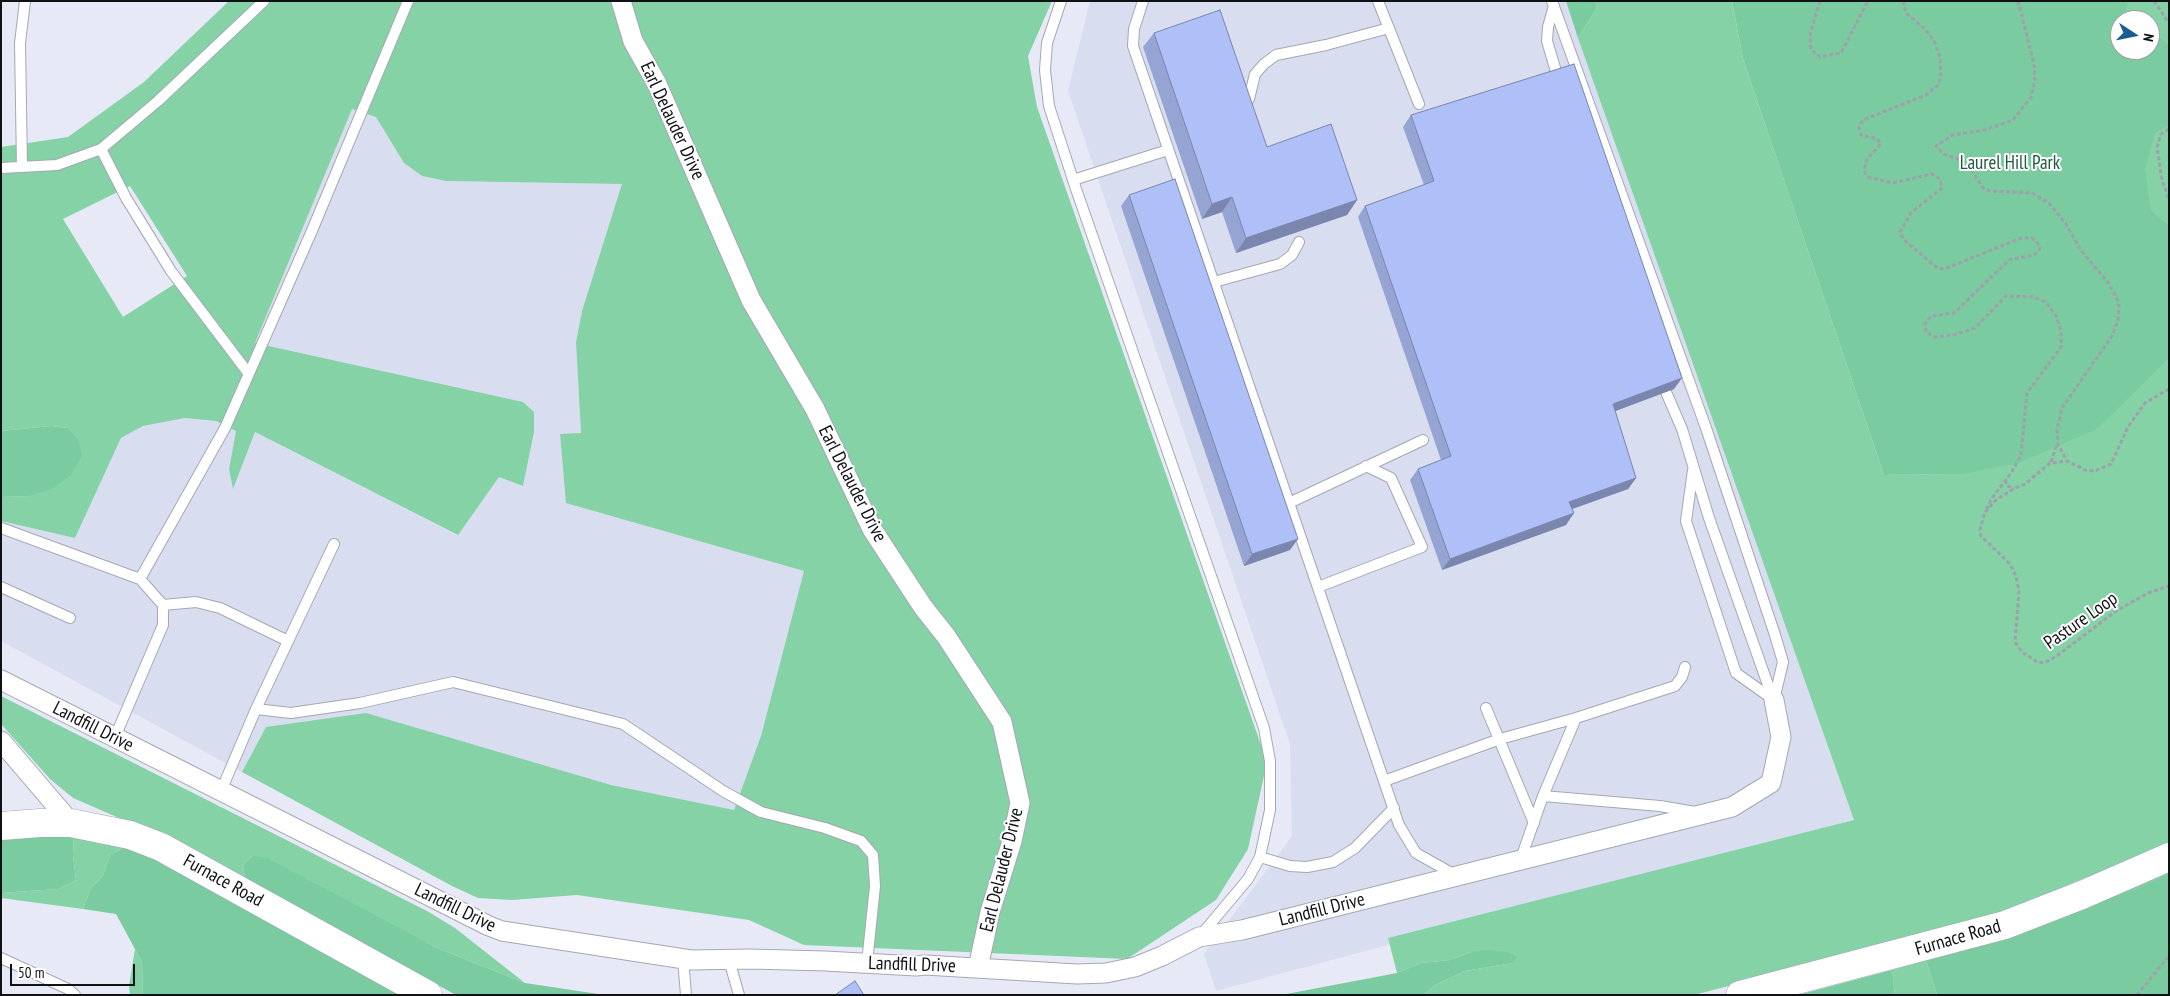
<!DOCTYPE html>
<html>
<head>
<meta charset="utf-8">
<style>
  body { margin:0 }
  #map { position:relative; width:2170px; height:996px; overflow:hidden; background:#e7eaf6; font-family:"PT Sans Narrow",sans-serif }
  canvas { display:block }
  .frame { position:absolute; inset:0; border:2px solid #101115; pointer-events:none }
  .north { position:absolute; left:2110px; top:10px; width:50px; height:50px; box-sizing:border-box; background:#fff; border:1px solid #9fa0a1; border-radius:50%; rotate:101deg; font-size:14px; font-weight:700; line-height:20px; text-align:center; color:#101115 }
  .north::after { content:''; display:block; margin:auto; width:18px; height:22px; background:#175d91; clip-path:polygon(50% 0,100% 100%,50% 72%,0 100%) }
  .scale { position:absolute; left:10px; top:964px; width:125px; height:22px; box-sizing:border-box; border:2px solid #101115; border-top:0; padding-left:6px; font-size:15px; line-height:18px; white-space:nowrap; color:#101115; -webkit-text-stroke:4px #fff; paint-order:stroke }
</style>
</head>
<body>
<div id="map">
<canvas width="2170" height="996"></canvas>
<div class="frame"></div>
<div class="north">N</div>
<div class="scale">50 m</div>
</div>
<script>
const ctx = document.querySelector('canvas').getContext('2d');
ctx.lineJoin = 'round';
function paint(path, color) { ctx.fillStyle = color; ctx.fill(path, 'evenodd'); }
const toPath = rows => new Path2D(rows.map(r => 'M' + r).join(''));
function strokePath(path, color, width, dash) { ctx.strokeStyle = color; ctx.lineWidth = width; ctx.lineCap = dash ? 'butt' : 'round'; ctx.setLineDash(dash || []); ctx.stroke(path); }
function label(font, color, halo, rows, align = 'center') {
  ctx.font = font + ' "PT Sans Narrow",sans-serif'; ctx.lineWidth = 4; ctx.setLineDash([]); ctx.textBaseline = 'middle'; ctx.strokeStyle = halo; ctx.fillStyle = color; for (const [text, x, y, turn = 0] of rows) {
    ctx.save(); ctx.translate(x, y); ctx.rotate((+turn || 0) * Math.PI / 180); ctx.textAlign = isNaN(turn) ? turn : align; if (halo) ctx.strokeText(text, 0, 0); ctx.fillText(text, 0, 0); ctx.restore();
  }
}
const built = toPath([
  [1090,1,1566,1,1854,820,1216,991,1204,954,1292,836,1290,744,1068,91],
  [352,108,376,116,404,163,422,176,446,181,623,184,582,311,576,342,581,434,560,434,566,502,804,571,761,736,734,810,611,785,266,727,242,772,1,641,1,521,75,538,121,438,143,426,185,418,216,421,236,431,229,469,233,488,255,432,457,535,499,477,523,486,534,432,534,412,523,402,255,343]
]);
const green = toPath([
  [229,1,1052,1,1028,56,1037,107,1267,762,1248,849,1216,900,1127,959,804,945,749,920,577,895,512,900,478,898,452,886,242,772,266,727,366,713,611,785,734,810,761,736,804,571,566,503,560,434,581,433,576,342,582,311,622,184,446,181,422,176,404,163,376,117,352,109,255,343,523,402,534,412,534,432,523,486,499,477,458,535,255,432,233,489,229,469,236,431,216,421,185,418,143,426,121,438,75,538,1,521,1,497,29,496,67,428,51,426,1,431,1,147,68,137,144,82],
  [130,186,187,276,123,317,63,219],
  [1597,1,1732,1,1743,59,1884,475,1949,474,1787,1,2169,1,2169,995,2093,892,2087,877,1990,918,1694,995,1424,995,1435,985,1465,971,1513,963,1471,952,1450,960,1421,963,1397,973,1388,938,1854,820,1578,38,1596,9],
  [2120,20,2150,20,2150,50,2120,50],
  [1,696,427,911,455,928,525,983,437,948,252,856,243,865,245,879,149,831,73,798,50,779,1,724],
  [74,833,128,845,110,855,103,876,91,888,83,909,1,898,1,893,58,889,76,880,73,855],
  [135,949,142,962,143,995,130,995,129,986],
  [1926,960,1937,995,1895,995,1892,970]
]);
const forest = toPath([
  [1566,1,1597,1,1596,9,1578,38],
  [1732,1,2128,1,2124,17,2131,20,2120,20,2120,50,2150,50,2150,30,2169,45,2169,126,2155,133,2145,169,2151,210,2169,226,2169,358,2097,429,2018,463,1962,474,1884,475,1743,59],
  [51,426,67,428,78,440,82,456,71,475,52,489,29,496,1,497,1,431],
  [74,833,73,855,76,880,58,889,1,893,1,839],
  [128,845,413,995,143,995,142,962,116,914,83,909,91,888,103,876,110,855],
  [252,856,267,858,437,948,525,983,605,995,456,995,245,879,243,865],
  [2169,874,2169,995,1937,995,1926,960,2134,890],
  [1485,950,1507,952,1517,956,1513,963,1465,971,1435,985,1424,995,1281,995,1397,973,1421,963,1450,960,1471,952],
  [1892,970,1895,995,1798,995]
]);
const path = toPath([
  [1820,1,1810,34,1811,50,1820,57,1841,53,1868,1],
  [1903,1,1906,13,1926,30,1934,41,1940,58,1941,76,1938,85,1926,95,1863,120,1859,127,1861,135,1877,139,1881,144,1867,159,1864,171,1868,177,1893,183,1932,174,1940,179,1942,188,1911,213,1900,232,1903,239,1936,267,1944,269,2021,238,2032,238,2040,246,2039,251,2034,255,2009,260,1954,313,1931,316,1925,324,1926,332,1935,337,1953,335,1975,328,2006,296,2033,297,2046,302,2056,316,2061,331,2061,347,2027,393,2021,455,2011,473,1992,498,1985,512],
  [2018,1,2034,64,2035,80,2031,97,2013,120,1985,130,1952,135,1936,146,1944,154,1960,160,1971,169,1983,188,1990,191,2032,193,2049,203,2066,224,2080,249,2110,285,2119,303,2118,320,2112,336,2062,408,2057,430,2058,444,2067,461],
  [2154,1,2169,23],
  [2169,129,2161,134,2157,147,2162,180,2169,199],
  [2169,389,2145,403,2128,427,2111,464,2095,471,2085,470,2067,461,2050,463,2025,484,2015,488,1996,500,1985,512,1980,530,1981,536,2010,564,2016,576,2019,591,2015,642,2022,652,2039,663,2048,661,2058,655,2116,611,2148,593,2169,586],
  [2051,462,2057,444],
  [2005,480,2007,486,2014,488],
  [2137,995,2169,956]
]);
const lane = toPath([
  [1061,1,1047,43,1045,70,1049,106,1076,189,1264,728,1270,761,1270,810,1260,857,1248,879,1201,935],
  [1143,1,1134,29,1133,46,1399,825,1416,853,1455,875],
  [1378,1,1419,104],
  [1552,1,1706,428,1775,635,1783,662,1774,700],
  [1554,6,1548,27,1547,41,1558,78],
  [1249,99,1255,74,1264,64,1276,55,1326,45,1389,28],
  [101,149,126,198,171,271,249,374],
  [22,167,20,43,25,1],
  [1,168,57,165,101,149,158,101,264,1],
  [1073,180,1168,150],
  [1214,282,1280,264,1292,255,1299,242],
  [1666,392,1682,429,1709,518,1773,699],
  [1693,470,1686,521,1736,673,1774,700],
  [1289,503,1423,440],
  [1,528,140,579,163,605,163,625,115,737],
  [140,579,225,428,311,233,408,1],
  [1,587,70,618],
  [1318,587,1422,547,1391,478,1366,466],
  [163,605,196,602,220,608,288,641],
  [1486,708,1534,823],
  [256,709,291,713,360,703,453,682,623,724,723,791,761,812,825,828,861,841,873,855,875,886,867,963],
  [1384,781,1500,739,1576,718,1675,686,1682,677,1685,667],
  [221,791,256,709,334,544],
  [1543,796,1576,718],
  [1260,857,1290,866,1307,867,1333,862,1355,848,1394,808],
  [1520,861,1543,796,1660,806,1695,812],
  [1,958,68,989,75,995],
  [683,959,686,995],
  [729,960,739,995]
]);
const street = toPath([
  [621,1,633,41,657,84,751,300,815,409,872,529,923,607,946,636,1002,722,1020,803,1012,841,990,912,978,968],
  [1,680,489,926,502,931,691,960,750,959,825,961,916,966,925,965,1077,974,1106,973,1135,967,1162,956,1199,937,1242,930,1732,807,1771,783,1781,737,1774,700],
  [1,741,71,823]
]);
const secondary = toPath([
  [1,826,40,823,71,823,130,835,161,847,428,995],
  [1740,995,2005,925,2082,895,2169,857]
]);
const wall = toPath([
  [1154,33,1267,147,1357,200,1347,215,1236,253,1222,212,1202,219,1143,47],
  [1411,115,1674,389,1615,411,1636,478,1628,489,1572,509,1566,525,1442,570,1410,480,1418,469,1441,460,1358,217,1365,206,1424,185,1403,127],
  [1129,195,1290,550,1244,566,1121,206]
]);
const shadedWall = toPath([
  [1232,197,1222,212,1202,219,1212,204],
  [1357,200,1347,215,1236,253,1246,238],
  [1682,378,1674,389,1605,415,1613,404],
  [1636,478,1628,489,1561,513,1569,502],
  [1574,513,1566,525,1442,570,1450,559],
  [1298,539,1290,550,1244,566,1252,554]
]);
const building = toPath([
  [1220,10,1267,147,1331,124,1357,200,1246,238,1232,197,1212,204,1154,33,1220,10],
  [1574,64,1682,378,1613,404,1636,478,1569,502,1574,513,1450,559,1418,469,1451,456,1365,206,1434,181,1411,115,1574,64],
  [1175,179,1298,539,1252,554,1129,195,1175,179],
  [855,981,864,995,835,995,855,981]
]);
const streetNames = [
  ["Earl Delauder Drive",672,121,65],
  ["Earl Delauder Drive",852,484,63],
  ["Pasture Loop",2081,621,-35],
  ["Landfill Drive",93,727,27],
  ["Earl Delauder Drive",1002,870,-76],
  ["Furnace Road",223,881,29],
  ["Landfill Drive",455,908,26],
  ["Landfill Drive",1322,910,-14],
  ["Furnace Road",1958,938,-16],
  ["Landfill Drive",912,965,2]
];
const parkNames = [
  ["Laurel Hill Park",2010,164]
];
paint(built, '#d8ddef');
paint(green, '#85d2a7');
paint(forest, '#7acb9f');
strokePath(lane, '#a5a8b2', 12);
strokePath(street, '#a5a8b2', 21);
strokePath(secondary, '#a5a8b2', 29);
strokePath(path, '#9ea0aa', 3, [4, 2.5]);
strokePath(lane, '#fff', 10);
strokePath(street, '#fff', 19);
strokePath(secondary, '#fff', 28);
paint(wall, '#96a4d4');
paint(shadedWall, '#7a86ad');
paint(building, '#afbff7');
strokePath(building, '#7a86ad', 1);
label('19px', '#101115', '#fff', streetNames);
label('19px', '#1e5a3d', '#fff', parkNames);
</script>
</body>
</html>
